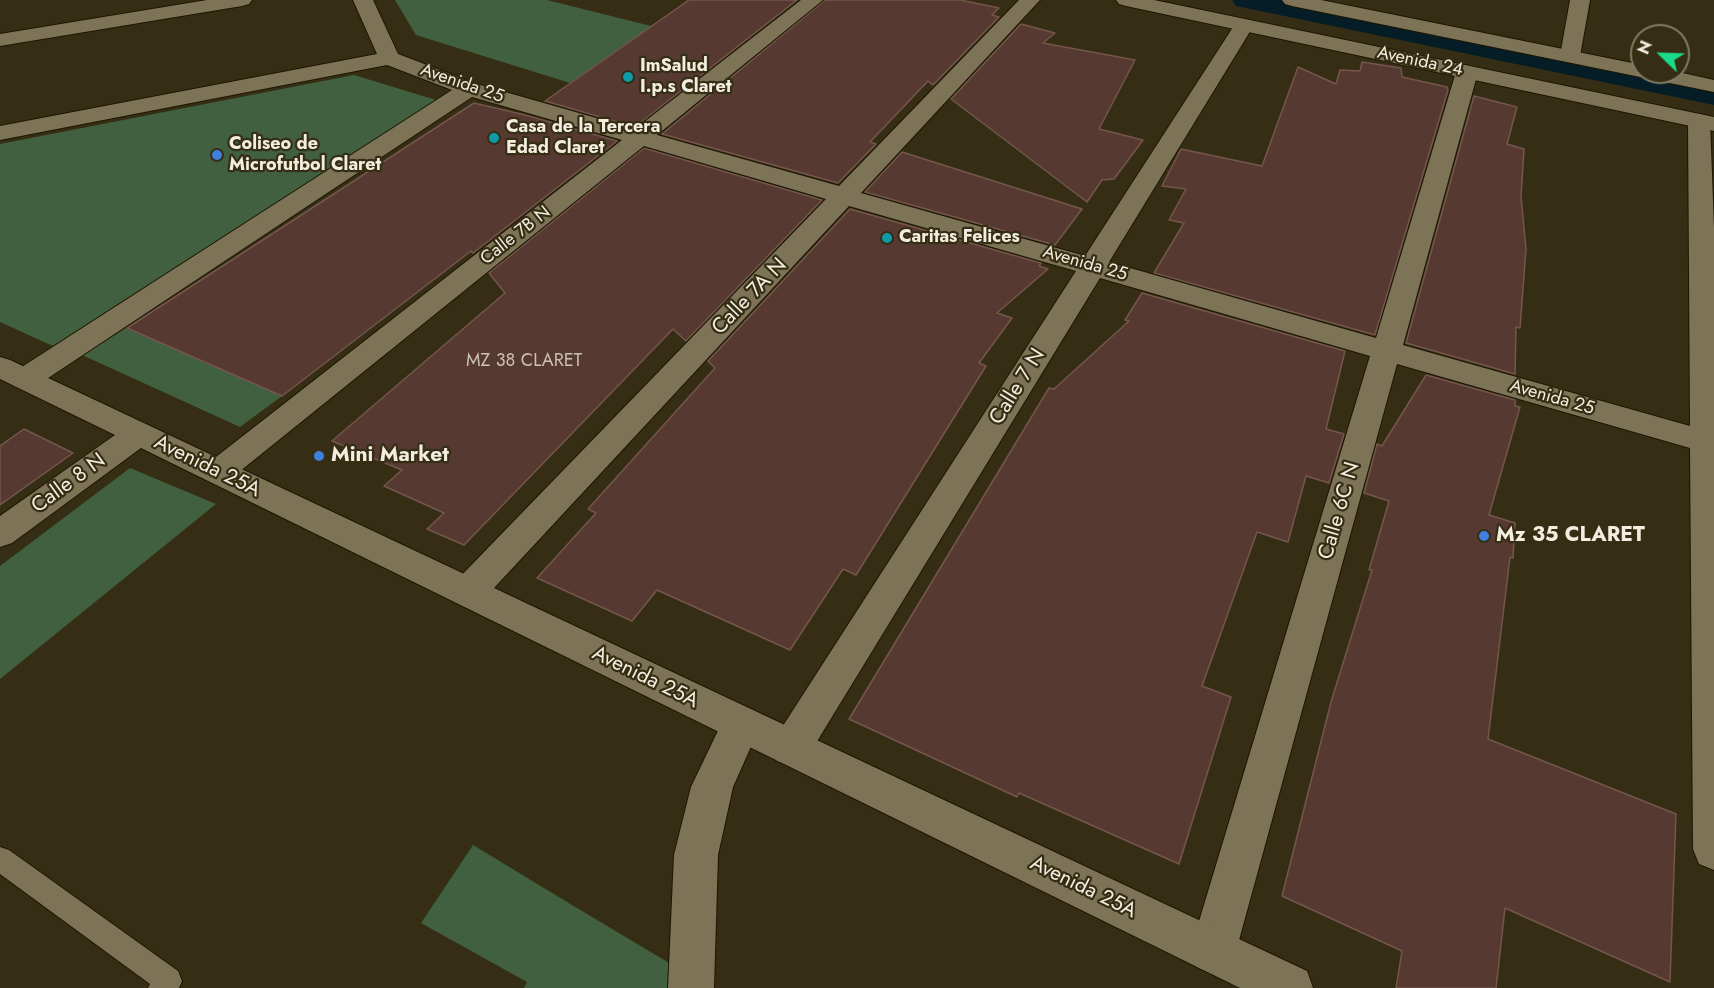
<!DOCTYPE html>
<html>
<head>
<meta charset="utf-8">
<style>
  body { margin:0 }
  #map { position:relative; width:1714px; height:988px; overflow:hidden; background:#362e14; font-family:Jost,sans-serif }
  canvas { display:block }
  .north { position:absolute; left:1630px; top:24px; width:60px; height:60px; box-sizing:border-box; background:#362e14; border:2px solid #817a65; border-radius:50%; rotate:293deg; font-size:16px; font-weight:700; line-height:24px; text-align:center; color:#f2edde }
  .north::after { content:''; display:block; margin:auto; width:21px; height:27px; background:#1ad988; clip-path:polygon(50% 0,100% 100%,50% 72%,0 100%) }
</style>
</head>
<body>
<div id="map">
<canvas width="1714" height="988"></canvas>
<div class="north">N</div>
</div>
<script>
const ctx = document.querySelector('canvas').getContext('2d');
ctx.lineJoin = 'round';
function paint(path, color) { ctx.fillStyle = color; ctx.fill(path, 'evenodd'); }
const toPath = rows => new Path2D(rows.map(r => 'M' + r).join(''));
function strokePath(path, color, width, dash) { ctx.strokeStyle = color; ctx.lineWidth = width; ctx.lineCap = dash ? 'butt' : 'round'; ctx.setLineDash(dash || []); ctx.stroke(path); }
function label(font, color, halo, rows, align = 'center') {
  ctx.font = font + ' Jost,sans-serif'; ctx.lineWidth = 4.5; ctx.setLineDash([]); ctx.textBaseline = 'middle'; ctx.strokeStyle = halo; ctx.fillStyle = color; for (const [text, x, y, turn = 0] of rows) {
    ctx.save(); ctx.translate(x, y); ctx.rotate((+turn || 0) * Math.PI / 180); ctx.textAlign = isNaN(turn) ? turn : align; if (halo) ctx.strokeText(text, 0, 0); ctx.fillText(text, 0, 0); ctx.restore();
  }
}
const green = toPath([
  [395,0,547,0,719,43,685,71,614,52,570,83,416,35],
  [354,75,436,100,53,346,0,322,0,144],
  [126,328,282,396,240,427,82,355],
  [130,468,216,504,0,679,0,566],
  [473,845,572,905,711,988,524,988,527,982,421,923]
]);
const canal = toPath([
  [1232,0,1286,0,1714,87,1714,105,1246,8,1236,6,1232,0]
]);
const building = toPath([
  [689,0,797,0,635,127,545,101,689,0],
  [825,0,960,0,999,8,992,15,999,17,933,85,928,81,870,142,876,144,838,183,662,134,825,0],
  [1021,24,1055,33,1043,43,1135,60,1099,129,1143,140,1114,179,1102,180,1087,202,951,99,1021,24],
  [1362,62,1401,68,1402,77,1447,87,1448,90,1375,335,1154,273,1184,223,1169,220,1186,189,1162,186,1181,149,1262,166,1298,67,1336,84,1340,70,1360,71,1362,62],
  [1474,96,1517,107,1507,144,1524,149,1521,197,1526,249,1520,328,1516,327,1515,374,1406,343,1474,96],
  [474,103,525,115,617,141,473,253,471,251,282,396,127,328,474,103],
  [644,148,822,200,686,341,673,329,464,545,427,529,444,513,384,486,402,470,332,441,505,293,489,273,644,148],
  [902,152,1082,209,1055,245,865,192,902,152],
  [850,209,1041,263,1039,266,1048,269,997,313,1012,318,979,363,986,366,856,575,843,569,790,650,657,590,632,621,537,578,596,513,588,509,715,368,708,361,850,209],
  [1142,293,1345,351,1326,429,1344,434,1329,483,1306,476,1288,542,1257,532,1202,686,1231,697,1179,864,1019,793,1017,797,849,719,1049,388,1054,389,1129,321,1125,320,1142,293],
  [1426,375,1515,400,1515,406,1520,407,1489,515,1515,523,1513,558,1510,557,1488,739,1676,814,1670,982,1505,908,1496,988,1396,988,1402,951,1282,896,1331,702,1372,570,1369,570,1389,501,1364,493,1377,444,1382,446,1426,375],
  [24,429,73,453,0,505,0,446,24,429]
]);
const service = toPath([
  [0,847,9,850,178,971,182,981,179,988,148,988,150,984,0,874,0,847]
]);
const minor = toPath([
  [207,0,252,0,249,4,242,6,0,46,0,34,207,0],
  [353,0,373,0,398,54,477,84,635,129,801,0,823,0,657,135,839,186,1019,0,1040,0,861,193,1085,256,1237,21,1251,21,1254,25,1109,262,1376,338,1456,72,1460,68,1467,66,1474,68,1478,72,1403,345,1690,426,1688,121,1691,116,1699,114,1707,116,1710,121,1714,228,1714,870,1699,864,1693,849,1690,448,1397,364,1236,951,1229,967,1213,974,1197,967,1190,951,1370,356,1100,278,805,761,791,766,777,761,771,748,777,735,1076,271,849,206,481,602,468,606,455,602,450,592,455,582,826,199,644,146,229,480,218,484,207,480,202,472,207,464,622,140,472,97,36,386,25,389,14,386,10,379,14,372,452,90,387,65,0,140,0,126,377,54,353,0],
  [1570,0,1590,0,1580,56,1577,60,1570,62,1563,60,1560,56,1570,0],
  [741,706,755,712,761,724,733,787,718,855,714,988,668,988,674,855,691,787,727,712,741,706]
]);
const tertiary = toPath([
  [1116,0,1154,0,1714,117,1714,131,1126,6,1119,4,1116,0],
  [1282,0,1321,0,1642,65,1642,72,1678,72,1714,80,1714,92,1292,6,1285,4,1282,0],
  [0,357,10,360,1307,971,1313,988,1240,988,141,448,12,543,0,547,0,516,115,435,0,379,0,357]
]);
const markers = [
  [628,77,6,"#0f9aa8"],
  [494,138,6,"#0f9aa8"],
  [217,155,6,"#3f7fe0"],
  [887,238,6,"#0f9aa8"],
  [319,456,6,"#3f7fe0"],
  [1484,536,6,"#3f7fe0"]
];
const farStreetnames = [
  ["Avenida 24",1420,62,12],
  ["Avenida 25",462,84,19],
  ["Calle 7B N",516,236,-38],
  ["Avenida 25",1085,264,16],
  ["Avenida 25",1552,398,16]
];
const farPoinames = [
  ["ImSalud",640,67],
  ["I.p.s Claret",640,88],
  ["Casa de la Tercera",506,128],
  ["Edad Claret",506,149],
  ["Coliseo de",229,145],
  ["Microfutbol Claret",229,166],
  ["Caritas Felices",899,238]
];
const numberNames = [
  ["MZ 38 CLARET",524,362]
];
const streetNames = [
  ["Calle 7A N",750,297,-46],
  ["Calle 7 N",1018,387,-58],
  ["Avenida 25A",207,467,26],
  ["Calle 8 N",69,484,-36],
  ["Calle 6C N",1340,511,-74],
  ["Avenida 25A",645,678,26],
  ["Avenida 25A",1083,888,26]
];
const poiNames = [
  ["Mini Market",331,456],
  ["Mz 35 CLARET",1496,536]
];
paint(green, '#40603f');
paint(canal, '#041d27');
paint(building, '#563a32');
strokePath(building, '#74564d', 1.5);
strokePath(service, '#1d1600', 2);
strokePath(minor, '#1d1600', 2);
strokePath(tertiary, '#1d1600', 2);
paint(service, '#7d7458');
paint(minor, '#7d7458');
paint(tertiary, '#7d7458');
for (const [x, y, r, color] of markers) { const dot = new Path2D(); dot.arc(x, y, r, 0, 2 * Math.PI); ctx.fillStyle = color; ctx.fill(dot); strokePath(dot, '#362e14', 2); }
label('18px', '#f2edde', '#362e14', farStreetnames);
label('bold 18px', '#f2edde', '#362e14', farPoinames, 'left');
label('18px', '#cbc0b3', null, numberNames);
label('21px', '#f2edde', '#362e14', streetNames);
label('bold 21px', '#f2edde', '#362e14', poiNames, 'left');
</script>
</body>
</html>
